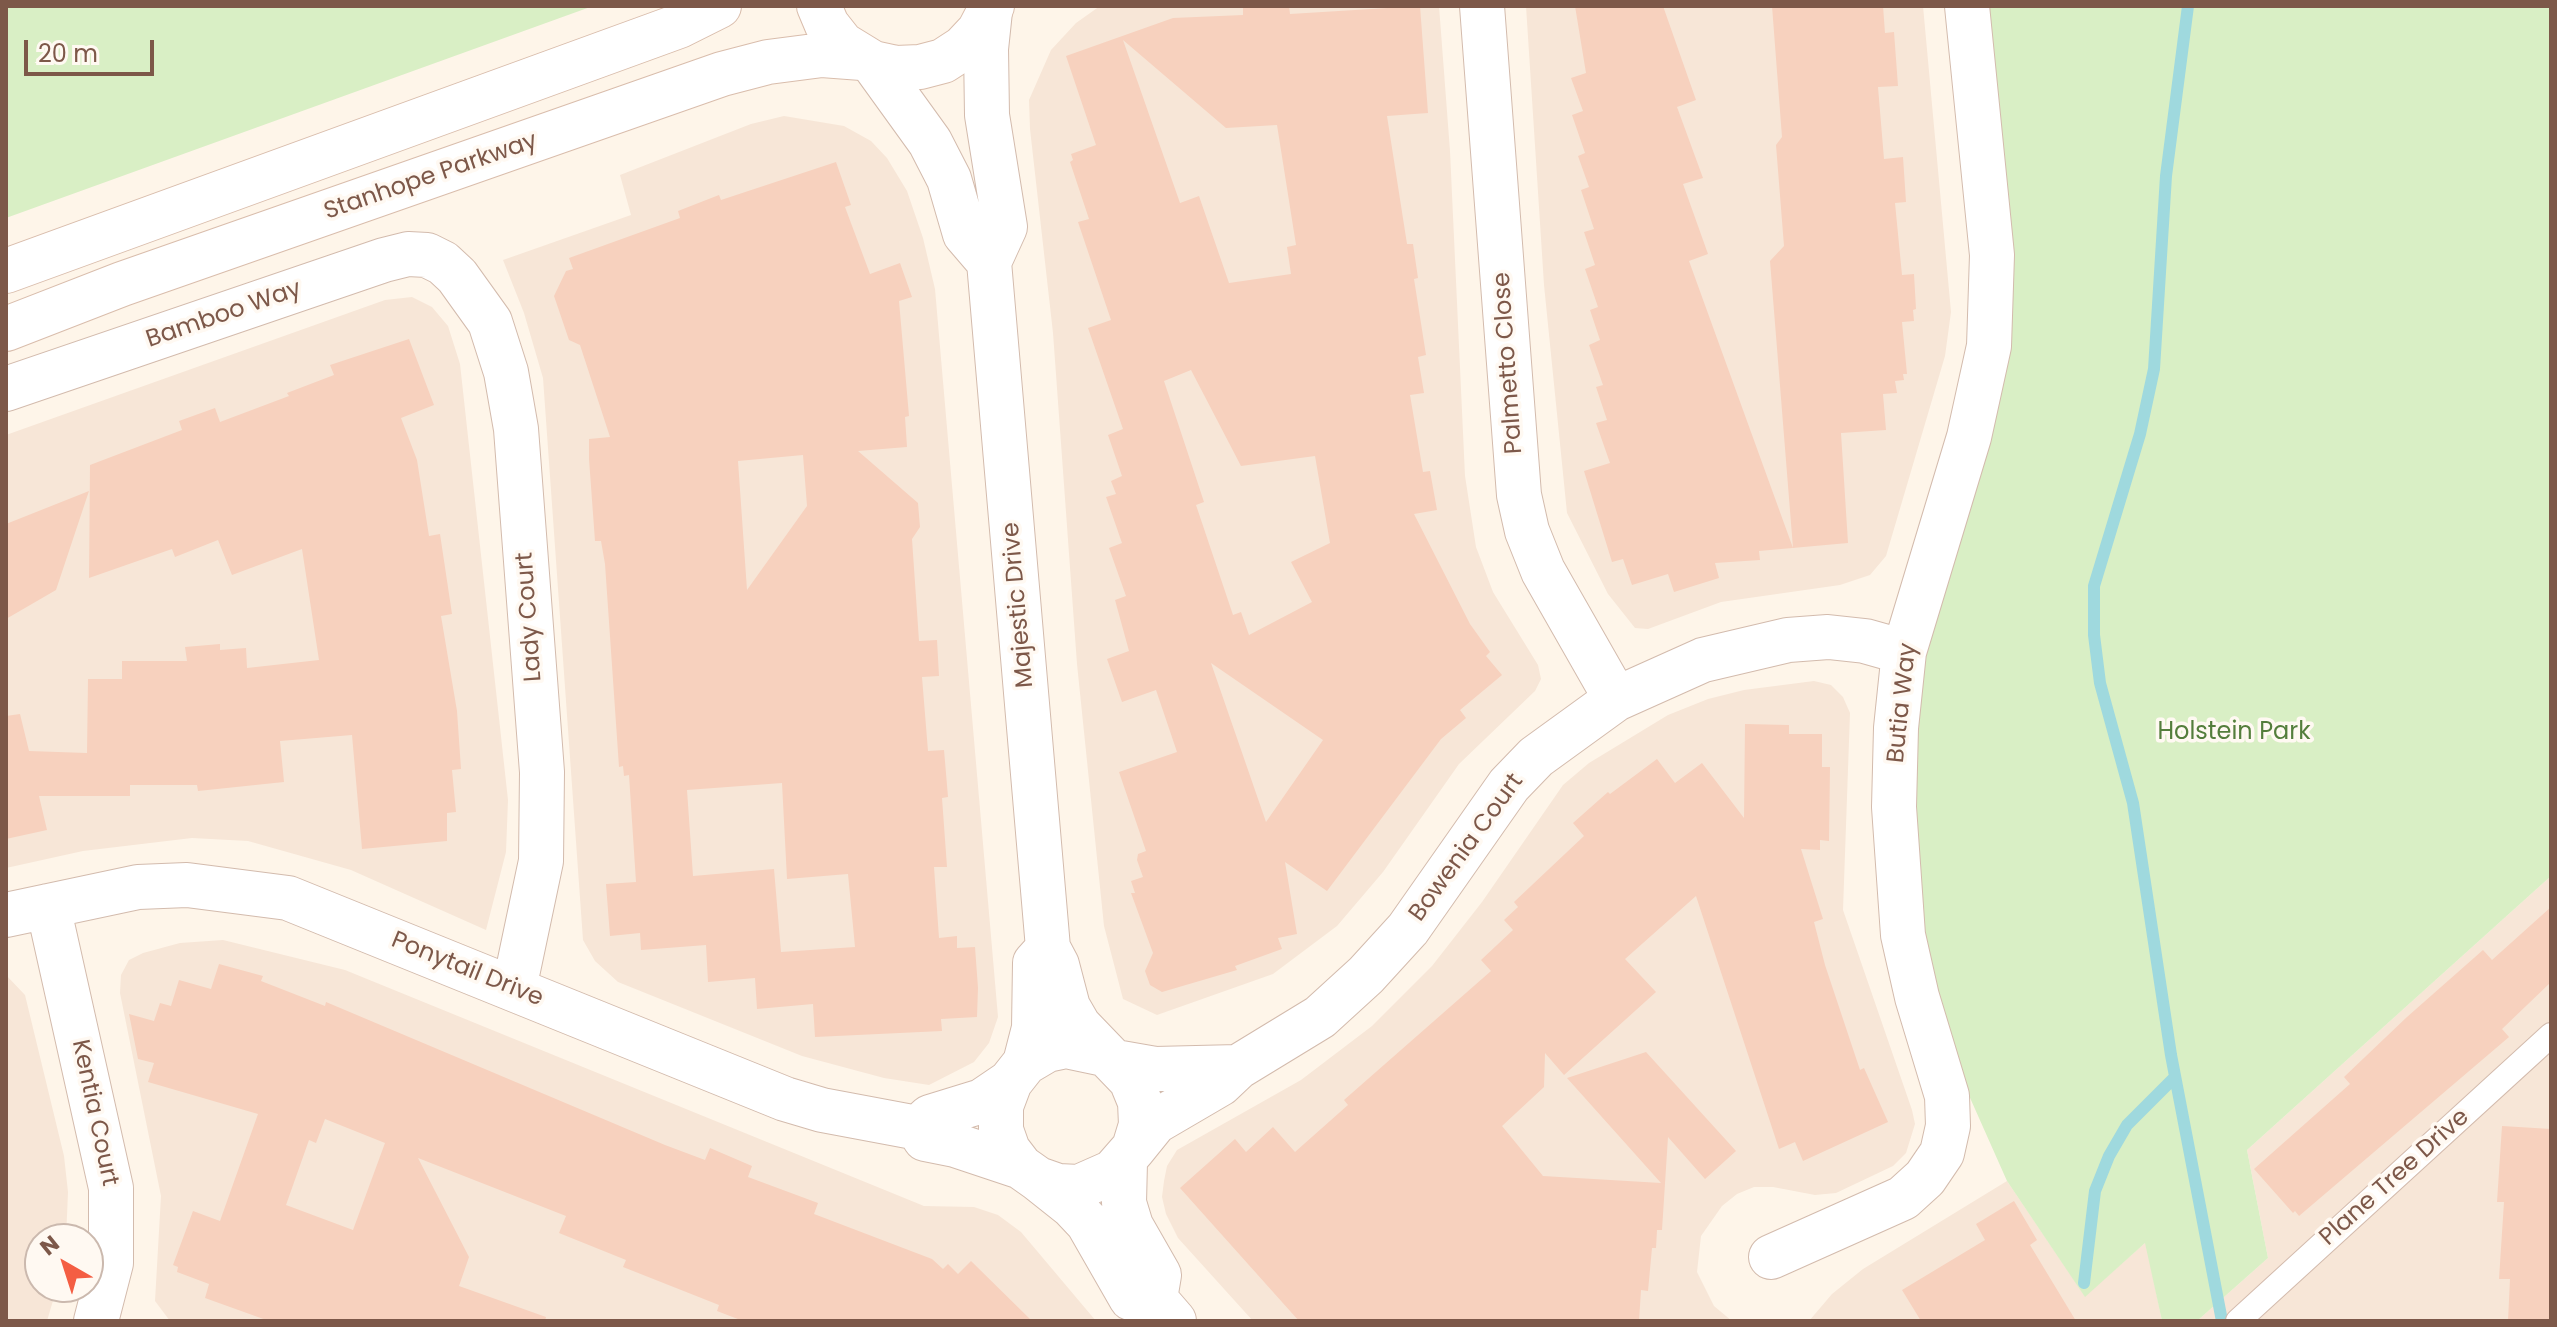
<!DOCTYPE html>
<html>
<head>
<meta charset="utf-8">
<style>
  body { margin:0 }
  #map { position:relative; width:2557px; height:1327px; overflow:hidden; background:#fef5e9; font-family:Poppins,sans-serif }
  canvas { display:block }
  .frame { position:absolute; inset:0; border:8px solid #7d5849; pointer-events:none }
  .north { position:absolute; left:24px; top:1223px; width:80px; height:80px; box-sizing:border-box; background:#fff9f2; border:2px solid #cbb9ae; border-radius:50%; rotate:321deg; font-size:22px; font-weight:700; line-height:32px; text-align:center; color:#7d5849 }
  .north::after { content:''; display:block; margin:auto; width:28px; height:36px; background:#f45e43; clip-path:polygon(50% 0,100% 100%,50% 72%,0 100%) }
  .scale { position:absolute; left:24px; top:40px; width:130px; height:36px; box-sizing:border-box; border:4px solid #7d5849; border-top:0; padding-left:10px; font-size:24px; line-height:28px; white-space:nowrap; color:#7d5849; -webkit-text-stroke:6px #fff9f2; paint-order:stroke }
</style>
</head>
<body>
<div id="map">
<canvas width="2557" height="1327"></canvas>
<div class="frame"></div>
<div class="north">N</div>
<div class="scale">20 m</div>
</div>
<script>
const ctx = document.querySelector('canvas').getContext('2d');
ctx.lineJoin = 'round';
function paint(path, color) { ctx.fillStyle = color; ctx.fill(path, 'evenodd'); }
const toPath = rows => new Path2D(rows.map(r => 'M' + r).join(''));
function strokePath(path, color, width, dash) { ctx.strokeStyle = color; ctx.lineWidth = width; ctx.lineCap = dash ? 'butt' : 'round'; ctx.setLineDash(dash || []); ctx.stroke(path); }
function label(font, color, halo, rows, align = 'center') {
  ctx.font = font + ' Poppins,sans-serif'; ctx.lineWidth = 7; ctx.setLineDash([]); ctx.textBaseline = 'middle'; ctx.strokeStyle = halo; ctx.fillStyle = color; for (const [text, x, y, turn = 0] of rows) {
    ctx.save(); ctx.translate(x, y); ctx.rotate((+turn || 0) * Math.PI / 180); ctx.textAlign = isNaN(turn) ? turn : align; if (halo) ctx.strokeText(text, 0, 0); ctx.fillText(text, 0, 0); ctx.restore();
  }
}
const residential = toPath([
  [1100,6,1439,6,1450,151,1465,476,1476,547,1493,592,1538,665,1541,679,1535,691,1459,764,1383,872,1337,926,1273,974,1157,1015,1123,999,1104,926,1077,664,1053,333,1030,129,1029,100,1051,50,1076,23],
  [1526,6,1923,6,1951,312,1945,356,1886,556,1870,575,1840,585,1721,602,1648,629,1635,628,1608,594,1567,513,1544,285],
  [784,116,844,126,871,141,887,158,907,191,923,238,935,289,998,1017,989,1043,974,1062,929,1085,884,1078,802,1056,618,982,595,961,583,940,543,378,524,313,503,260,631,215,620,175,751,124],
  [412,297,432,307,448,326,460,364,508,800,506,852,486,930,351,870,248,841,192,838,83,851,6,868,6,435,385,300],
  [1814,681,1831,685,1843,697,1850,713,1843,910,1912,1110,1915,1124,1906,1153,1893,1166,1836,1193,1815,1195,1773,1187,1754,1187,1737,1194,1722,1206,1701,1236,1697,1272,1714,1306,1732,1321,1253,1321,1178,1238,1166,1214,1162,1197,1164,1181,1167,1166,1177,1150,1301,1080,1372,1026,1432,966,1482,902,1563,785,1589,763,1668,715,1708,699,1744,690],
  [2551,876,2551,1321,2197,1321,2268,1258,2247,1150],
  [223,940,345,970,924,1206,974,1207,998,1215,1021,1232,1096,1321,170,1321,155,1301,161,1196,120,993,121,975,129,960,143,953,180,943],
  [6,975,25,995,64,1156,68,1192,66,1239,40,1239,40,1287,57,1287,47,1321,6,1321],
  [2007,1181,2085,1296,2146,1242,2162,1321,1809,1321,1832,1294,1863,1269]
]);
const green = toPath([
  [6,6,593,6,6,218],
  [1986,6,2551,6,2551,876,2247,1150,2268,1258,2197,1321,2162,1321,2145,1243,2085,1297,2007,1181,1963,1082,1935,989,1920,907,1912,796,1926,649,1995,416]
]);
const stream = toPath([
  [2188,6,2166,176,2154,369,2140,434,2094,586,2094,635,2100,683,2133,803,2171,1055,2222,1321],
  [2084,1283,2095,1191,2109,1156,2127,1125,2175,1077]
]);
const building = toPath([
  [1243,6,1289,6,1290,14,1420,6,1428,113,1387,116,1407,244,1413,244,1418,278,1414,279,1426,355,1418,357,1424,393,1410,395,1423,472,1430,471,1437,510,1414,514,1470,624,1490,652,1486,656,1502,675,1460,710,1466,718,1441,739,1327,891,1285,862,1297,934,1278,938,1282,949,1235,966,1237,970,1162,992,1150,985,1145,971,1153,953,1131,893,1135,893,1131,881,1143,877,1137,860,1138,854,1146,851,1119,772,1177,752,1156,690,1122,702,1107,659,1129,651,1115,600,1126,596,1109,548,1122,543,1106,497,1116,494,1111,481,1122,476,1108,435,1123,429,1088,328,1111,320,1078,222,1089,219,1070,162,1073,160,1071,154,1096,145,1066,56,1173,18,1243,15],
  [1123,40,1226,128,1277,125,1296,245,1287,247,1291,274,1229,283,1199,196,1180,203],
  [1191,370,1241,466,1315,456,1330,543,1291,562,1312,602,1249,635,1241,612,1233,615,1196,505,1204,502,1164,381],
  [1211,663,1323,740,1266,822],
  [1575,6,1663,6,1696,100,1677,107,1703,178,1683,184,1708,254,1689,261,1793,548,1770,261,1784,246,1776,145,1782,137,1772,6,1883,6,1885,33,1894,32,1898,86,1878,87,1884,159,1903,157,1906,202,1895,203,1902,275,1914,274,1916,309,1913,310,1914,321,1902,322,1907,374,1903,374,1904,380,1895,381,1897,393,1883,394,1886,430,1841,433,1848,543,1759,551,1760,560,1715,563,1719,578,1674,592,1668,574,1632,585,1623,559,1612,562,1584,471,1610,463,1596,423,1607,420,1596,387,1603,385,1589,345,1600,340,1590,310,1598,307,1585,269,1595,265,1584,232,1594,229,1581,190,1589,187,1578,156,1585,153,1572,115,1583,111,1571,78,1586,73],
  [836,162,851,205,845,207,870,274,900,263,912,297,899,301,909,416,905,417,907,447,858,451,918,503,920,527,912,539,919,641,937,640,939,676,922,677,928,751,944,750,948,797,942,798,947,867,934,867,939,938,957,936,957,948,975,947,978,988,977,1017,941,1019,942,1031,815,1037,813,1004,757,1009,755,978,708,982,706,945,641,950,640,933,610,936,606,884,636,882,629,775,624,776,623,766,619,767,605,564,601,541,595,541,589,459,589,439,610,437,580,345,569,340,554,296,566,271,573,269,569,258,680,218,678,211,719,195,721,200],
  [803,455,807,506,747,590,738,461],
  [782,783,787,879,848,874,855,947,781,952,774,869,693,876,687,790],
  [409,339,434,405,401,418,417,460,429,536,440,534,452,614,441,616,457,711,461,769,452,770,456,812,447,813,447,841,362,849,352,735,280,741,284,782,198,791,197,785,130,785,130,796,39,796,47,830,6,839,6,716,20,714,29,751,87,753,88,679,122,679,122,661,187,661,185,647,220,644,220,650,246,648,247,668,319,660,302,549,232,575,218,540,175,557,172,549,89,578,90,465,182,430,179,421,215,408,220,422,289,396,287,393,334,375,330,365],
  [89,491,56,590,6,619,6,524],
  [1745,724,1789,725,1789,734,1822,734,1822,767,1830,767,1829,841,1820,840,1820,850,1801,849,1823,919,1814,922,1825,965,1860,1070,1864,1068,1888,1122,1803,1161,1795,1142,1779,1149,1696,896,1625,959,1656,992,1564,1075,1545,1053,1544,1087,1502,1126,1543,1176,1661,1183,1567,1078,1646,1052,1736,1151,1705,1179,1668,1137,1662,1230,1657,1230,1656,1248,1652,1248,1648,1291,1641,1290,1639,1321,1299,1321,1180,1188,1235,1139,1246,1152,1273,1127,1295,1152,1348,1105,1344,1100,1491,971,1481,960,1513,930,1504,920,1518,907,1514,902,1584,836,1573,823,1608,792,1610,794,1657,759,1675,783,1702,763,1744,818],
  [2551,907,2551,982,2502,1029,2509,1037,2299,1216,2295,1211,2293,1213,2254,1169,2350,1084,2344,1077,2407,1017,2483,950,2492,960],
  [219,964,263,976,261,981,325,1006,326,1002,665,1145,705,1160,710,1148,752,1166,748,1177,818,1203,814,1214,932,1259,943,1269,948,1264,958,1274,971,1261,1032,1321,743,1321,717,1311,719,1305,623,1267,626,1260,559,1233,566,1216,418,1158,469,1257,459,1286,546,1317,545,1321,269,1321,205,1298,209,1284,177,1272,178,1267,173,1265,193,1211,220,1221,258,1114,148,1082,154,1063,138,1059,129,1014,154,1021,160,1003,171,1006,179,980,211,989],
  [325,1119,385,1143,353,1230,286,1205,309,1140,316,1143],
  [2502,1126,2551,1129,2551,1321,2508,1321,2510,1279,2499,1279,2504,1202,2497,1202],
  [2014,1201,2037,1240,2030,1245,2076,1321,1921,1321,1902,1290,1985,1240,1976,1224]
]);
const service = toPath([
  [2238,1321,2551,1035]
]);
const minor = toPath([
  [1482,6,1519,495,1527,531,1543,571,1616,699],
  [990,11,986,49,987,115,1005,227,989,262,1048,948,1057,965,1068,1007,1079,1026,1131,1080,1140,1102,1141,1125,1134,1148,1113,1172,1079,1187,1058,1186,1038,1179,1021,1167,1008,1150,1001,1130,1001,1106,1010,1082,1025,1063,1047,1050,1066,1046,1104,1054],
  [873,63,930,142,949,179,965,234,989,262],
  [6,389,384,260,408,254,427,255,443,263,457,276,490,322,506,372,516,429,542,772,541,861,514,989],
  [48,906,111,1188,111,1263,96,1321],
  [6,915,138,887,187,885,288,898,785,1099,822,1110,918,1128,925,1139,955,1145,1021,1167],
  [1115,1062,1155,1069,1238,1067],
  [1025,1063,1034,1028,1035,963,1044,953],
  [918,1128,930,1117,982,1101,1010,1082],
  [1134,1148,1155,1122,1220,1084,1238,1067,1320,1017,1366,975,1408,929,1509,785,1536,757,1616,699,1703,660,1788,640,1828,637,1865,641,1904,652],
  [1125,1162,1124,1203,1131,1226,1159,1275,1155,1299],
  [1038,1179,1072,1206,1088,1223,1131,1298,1155,1299,1174,1321],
  [1771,1257,1903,1198,1925,1178,1942,1153,1948,1126,1947,1096,1917,997,1903,935,1894,807,1896,728,1904,652,1969,437,1989,346,1992,255,1967,6]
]);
const secondary = toPath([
  [819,6,827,25,842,44,873,63,896,68,920,67,943,61,963,48,979,31,992,6],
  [6,271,679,26,719,6],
  [6,329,122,284,722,74,768,62,822,55,862,58]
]);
const streetNames = [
  ["Stanhope Parkway",431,177,-19],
  ["Bamboo Way",224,315,-19],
  ["Palmetto Close",1509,363,-94],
  ["Majestic Drive",1019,605,-95],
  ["Lady Court",530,617,-94],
  ["Butia Way",1903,703,-84],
  ["Bowenia Court",1467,848,-54],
  ["Ponytail Drive",467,970,22],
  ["Kentia Court",94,1113,78],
  ["Plane Tree Drive",2395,1178,-42]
];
const parkNames = [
  ["Holstein Park",2234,733]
];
paint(residential, '#f7e6d7');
paint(green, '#d9efc5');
strokePath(stream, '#9fd9de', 12);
paint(building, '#f7d1be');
strokePath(service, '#d3bbad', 26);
strokePath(minor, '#d3bbad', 46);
strokePath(secondary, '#d9bdac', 46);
strokePath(service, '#fff', 24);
strokePath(minor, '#fff', 44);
strokePath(secondary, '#fff', 44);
label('24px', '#7d5849', '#fff9f2', streetNames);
label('24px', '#547e3c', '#fff9f2', parkNames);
</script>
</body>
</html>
